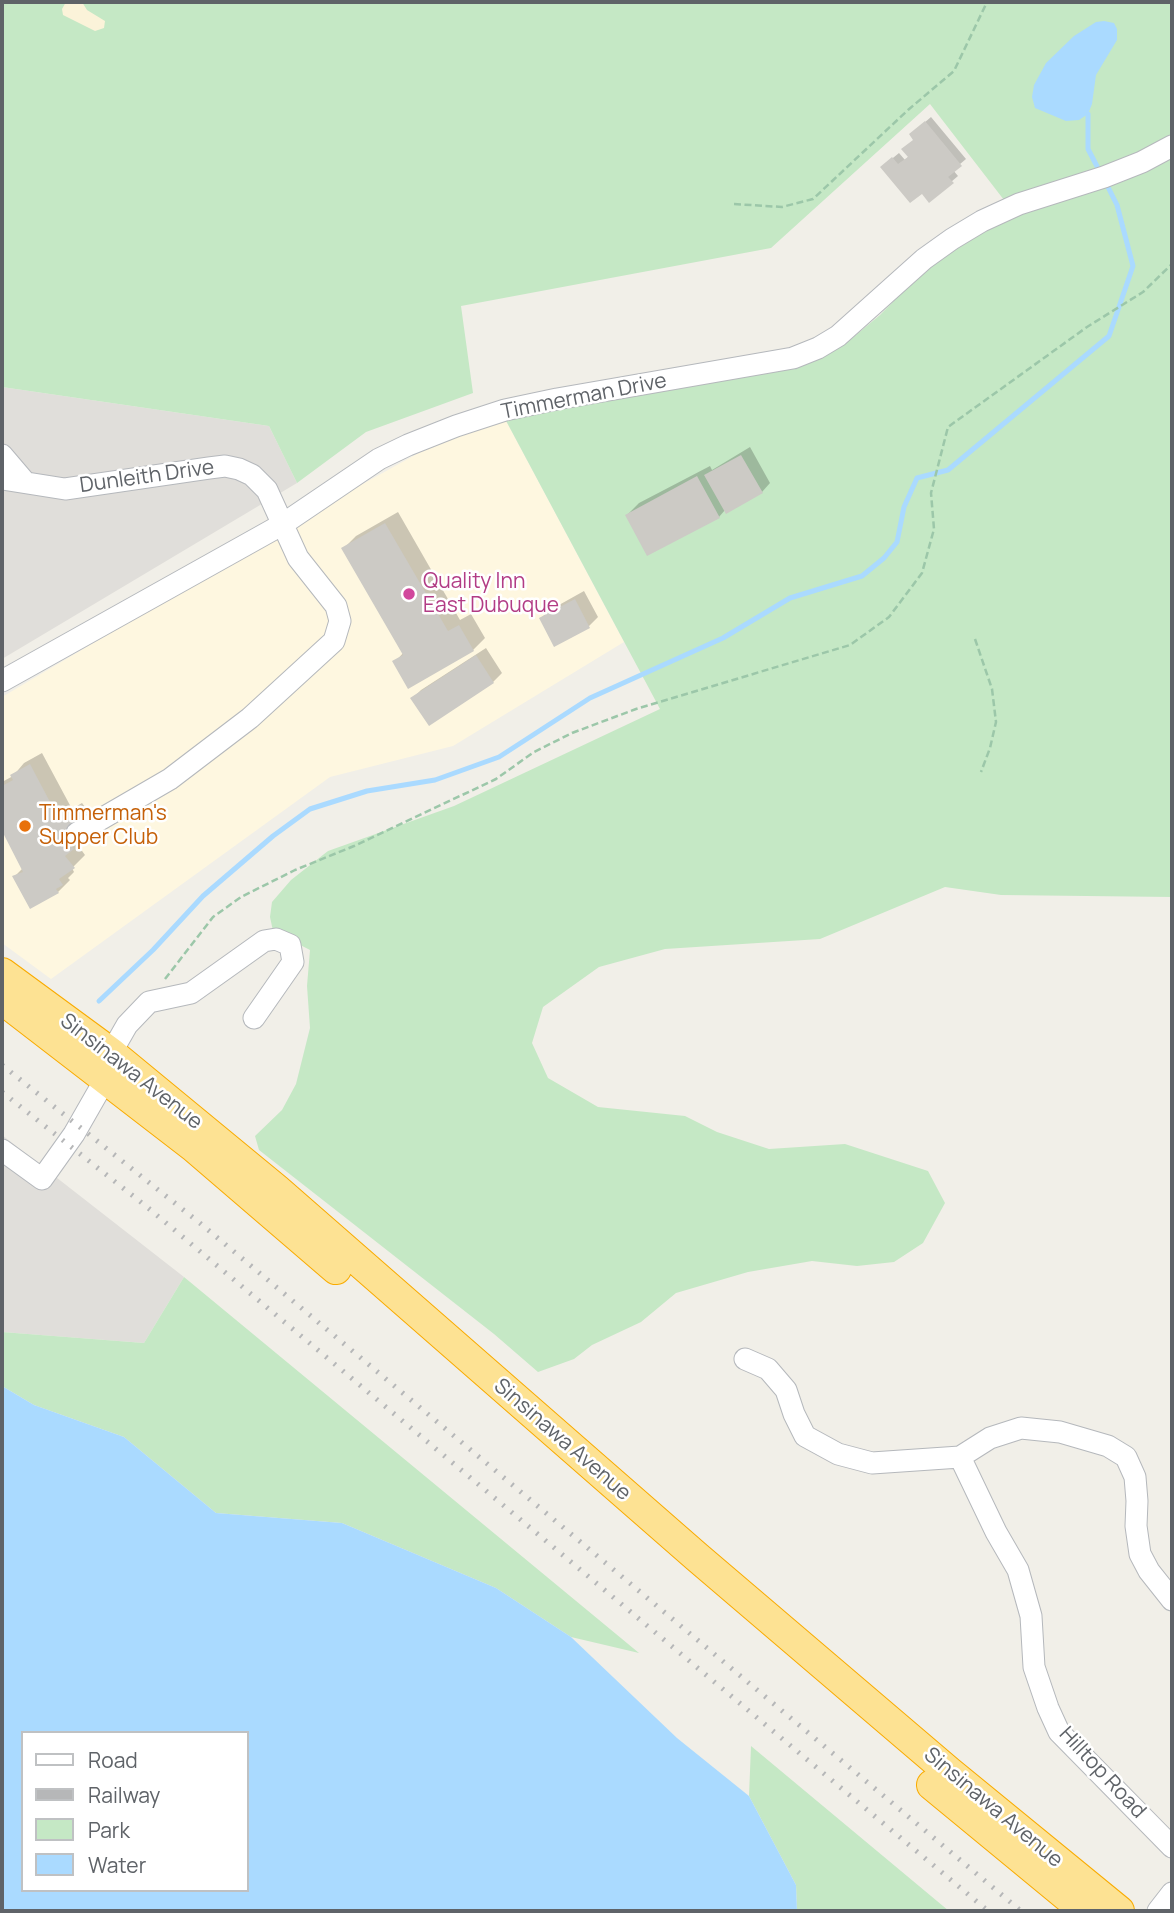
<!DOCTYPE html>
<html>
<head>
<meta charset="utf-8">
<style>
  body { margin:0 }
  #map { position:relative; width:1174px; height:1913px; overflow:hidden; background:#f1efe8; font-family:Manrope,sans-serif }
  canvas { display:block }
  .frame { position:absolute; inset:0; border:4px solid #5f6368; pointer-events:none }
  .legend { position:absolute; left:21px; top:1731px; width:228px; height:161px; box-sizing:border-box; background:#fff; border:2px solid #bfc1c3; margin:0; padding:9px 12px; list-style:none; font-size:21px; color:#5f6368 }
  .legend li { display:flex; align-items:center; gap:14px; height:35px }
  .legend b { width:35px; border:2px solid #bfc1c3 }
</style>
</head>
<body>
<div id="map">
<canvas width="1174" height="1913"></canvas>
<div class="frame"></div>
<ul class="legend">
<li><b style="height:9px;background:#fff"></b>Road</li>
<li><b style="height:9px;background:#b6b7b8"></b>Railway</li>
<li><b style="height:19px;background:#c5e8c5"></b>Park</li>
<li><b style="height:19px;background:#aadaff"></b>Water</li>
</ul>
</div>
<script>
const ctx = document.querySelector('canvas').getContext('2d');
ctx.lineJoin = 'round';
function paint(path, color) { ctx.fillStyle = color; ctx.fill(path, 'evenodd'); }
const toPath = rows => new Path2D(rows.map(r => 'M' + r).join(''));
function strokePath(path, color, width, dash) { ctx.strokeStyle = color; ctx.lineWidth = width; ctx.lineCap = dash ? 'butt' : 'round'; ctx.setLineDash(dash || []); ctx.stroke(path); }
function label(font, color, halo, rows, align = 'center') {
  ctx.font = font + ' Manrope,sans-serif'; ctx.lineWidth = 5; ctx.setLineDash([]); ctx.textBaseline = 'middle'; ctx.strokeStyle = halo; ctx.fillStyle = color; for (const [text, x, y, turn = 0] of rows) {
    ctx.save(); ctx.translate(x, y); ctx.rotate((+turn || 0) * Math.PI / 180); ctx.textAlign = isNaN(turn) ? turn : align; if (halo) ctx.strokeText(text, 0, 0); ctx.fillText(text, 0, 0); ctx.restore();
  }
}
const commercial = toPath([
  [504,417,624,642,453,746,330,777,51,979,2,943,2,697,359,486,426,449]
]);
const industrial = toPath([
  [2,387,269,426,297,483,2,659],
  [2,1135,184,1277,144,1343,2,1332]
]);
const green = toPath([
  [2,2,1172,2,1172,897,1001,895,945,887,820,939,665,949,599,967,543,1007,532,1043,548,1078,598,1107,685,1116,717,1132,769,1149,845,1144,928,1171,945,1203,923,1243,894,1262,857,1266,812,1261,748,1272,676,1293,641,1322,592,1345,574,1359,538,1372,494,1334,259,1150,255,1136,282,1110,296,1084,310,1028,307,986,310,950,273,931,270,917,272,902,291,880,328,851,454,806,660,709,504,417,816,357,851,339,880,315,928,266,976,234,1014,213,930,104,771,248,461,306,473,393,366,432,297,483,269,426,2,387],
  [184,1277,639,1653,571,1637,496,1588,342,1523,216,1513,124,1437,34,1405,2,1386,2,1332,144,1343],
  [751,1746,949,1911,797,1911,796,1885,749,1796]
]);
const sand = toPath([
  [66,2,82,2,87,10,105,21,104,28,95,31,63,15,62,9]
]);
const water = toPath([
  [1104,21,1114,23,1117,29,1117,40,1096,75,1092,104,1088,114,1079,120,1066,121,1035,108,1032,97,1034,85,1046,63,1074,36,1096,22],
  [2,1386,34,1405,124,1437,216,1513,342,1523,496,1588,571,1637,677,1738,749,1796,796,1885,797,1911,2,1911],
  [23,1733,247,1733,247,1890,23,1890]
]);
const shadow = toPath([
  [931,117,966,159,953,170,958,176,930,200,888,162,899,153,905,160,909,156,917,129],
  [750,447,770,483,762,492,725,510,719,517,627,515,639,503,710,466,712,470],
  [398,512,460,620,471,614,485,638,473,650,395,662,404,652,344,548,356,536],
  [584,591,598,617,589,626,555,644,541,618,550,610],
  [486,648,502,673,493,682,429,724,413,698,421,690],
  [42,753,72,809,82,803,88,811,76,824,85,836,77,844,85,855,72,868,74,872,68,878,70,880,58,892,15,876,23,868,2,827,2,782,13,776,24,763]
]);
const stream = toPath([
  [1088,114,1088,149,1100,172],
  [99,1001,153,950,203,896,273,836,310,809,367,791,435,780,499,757,590,698,723,638,790,598,862,576,884,558,897,542,904,507,917,478,948,470,1109,336,1133,266,1117,205,1106,183]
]);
const building = toPath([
  [925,121,962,166,948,177,954,183,929,203,922,194,910,203,880,167,892,157,898,164,908,157,901,149,913,140,909,134],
  [741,455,763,493,726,514,704,475],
  [697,476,720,518,647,556,625,515],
  [385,523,448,631,459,625,474,651,408,689,392,661,403,655,341,548],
  [575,599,590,628,554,647,539,618],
  [476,655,494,683,429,726,410,698],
  [30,764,59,819,70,814,77,825,63,835,74,849,65,856,75,868,59,879,63,885,56,889,59,893,30,909,12,876,23,872,2,831,2,786,13,780,10,775]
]);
const path = toPath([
  [734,204,782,207,813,199,908,110,954,71,987,2],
  [975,639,992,689,996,722,990,748,981,772],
  [165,979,213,917,241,897,295,870,354,846,496,779,534,752,572,733,636,709,850,645,889,617,922,573,934,529,931,493,948,427,1087,327,1143,292,1172,264]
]);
const minor = toPath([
  [2,455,25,482],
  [2,479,65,489,209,468,225,466,239,469,252,475,267,490,298,558,336,606,340,621,334,641,250,718,170,779,77,833],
  [2,681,283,524,379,459,408,445,456,426,505,410,557,399,793,358,818,348,838,336,924,259,952,239,982,221,1019,204,1104,177,1142,162,1172,146],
  [2,1150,42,1179,74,1134,106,1078,111,1053,127,1025,149,1002,191,993,264,941,276,939,290,945,293,962,254,1018],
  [745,1359,768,1369,786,1390,794,1414,805,1436,838,1454,872,1463,960,1457,990,1438,1021,1428,1060,1432,1108,1446,1126,1457,1135,1477,1137,1501,1136,1526,1140,1554,1149,1571,1172,1600],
  [960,1457,996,1532,1018,1570,1031,1616,1034,1667,1048,1708,1059,1732,1172,1847],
  [1158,1911,1172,1893]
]);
const highway = toPath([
  [2,973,111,1053,276,1189,697,1557,949,1772,1119,1911],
  [2,999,194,1147,336,1269],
  [932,1785,1085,1911]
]);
const rail = toPath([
  [2,1065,201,1224,1021,1911],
  [2,1092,147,1207,988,1911]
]);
const markers = [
  [409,594,7,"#d1479c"],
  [25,826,7,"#e8710a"]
];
const streetNames = [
  ["Timmerman Drive",584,397,-11],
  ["Dunleith Drive",147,477,-8],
  ["Sinsinawa Avenue",131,1072,38],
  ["Sinsinawa Avenue",562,1440,41],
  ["Hilltop Road",1102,1773,47],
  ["Sinsinawa Avenue",993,1808,40]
];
const hotelNames = [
  ["Quality Inn",423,582],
  ["East Dubuque",423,606]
];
const foodNames = [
  ["Timmerman's",39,814],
  ["Supper Club",39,838]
];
paint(commercial, '#fef7e0');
paint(industrial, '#e0deda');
paint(green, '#c5e8c5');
paint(sand, '#fbf3d9');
paint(water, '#aadaff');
paint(shadow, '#0003');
strokePath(stream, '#aadaff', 5);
paint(building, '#cccac5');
strokePath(minor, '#b5b8bc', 23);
strokePath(highway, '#f9ab00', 32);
strokePath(path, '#9cc7a9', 2.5, [7, 3.5]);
strokePath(minor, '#fff', 21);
strokePath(highway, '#fde293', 30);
strokePath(rail, '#b6b7b8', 5, [2, 9]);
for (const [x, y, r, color] of markers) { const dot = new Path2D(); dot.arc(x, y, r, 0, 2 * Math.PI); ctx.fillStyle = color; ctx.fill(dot); strokePath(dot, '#fff', 2.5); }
label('21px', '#5f6368', '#fff', streetNames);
label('21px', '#b23c85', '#fff', hotelNames, 'left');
label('21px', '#c56008', '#fff', foodNames, 'left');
</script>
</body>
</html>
